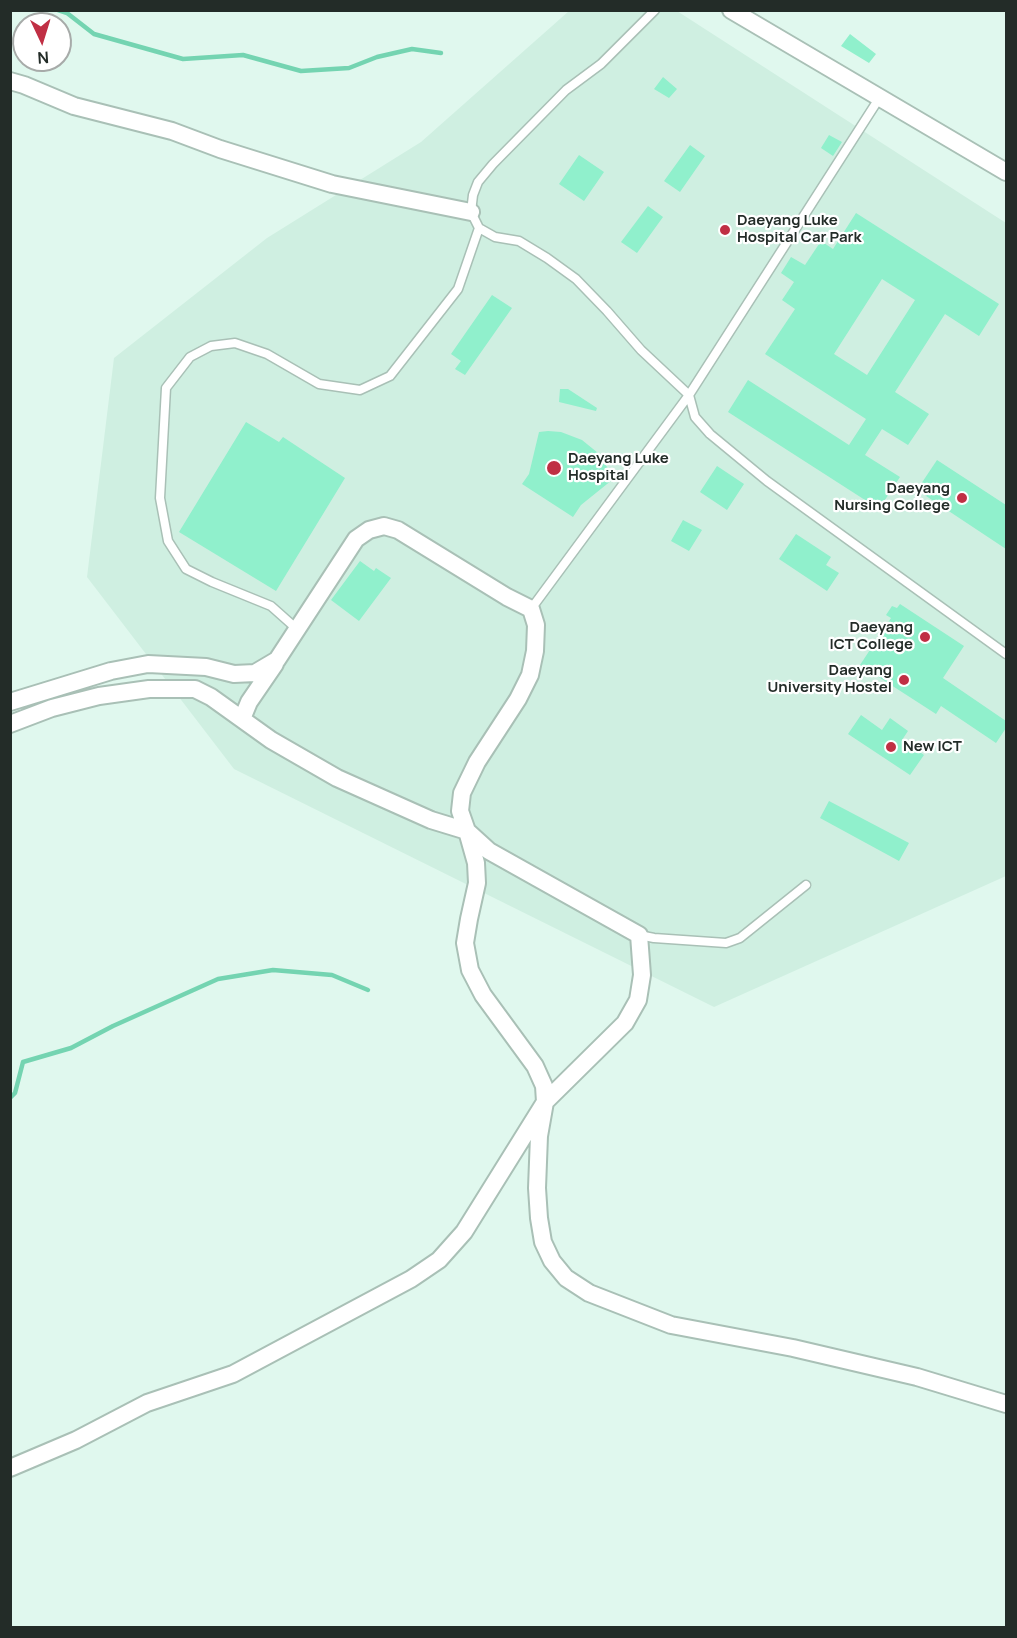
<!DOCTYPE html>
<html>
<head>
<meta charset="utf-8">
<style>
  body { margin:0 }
  #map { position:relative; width:1017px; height:1638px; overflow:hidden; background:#e0f8ee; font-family:Manrope,sans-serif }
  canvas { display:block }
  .frame { position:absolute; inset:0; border:12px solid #232c28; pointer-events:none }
  .north { position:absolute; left:12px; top:12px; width:60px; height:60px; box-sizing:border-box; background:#fff; border:2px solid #a7aba9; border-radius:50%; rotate:176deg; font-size:16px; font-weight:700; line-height:24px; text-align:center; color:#232c28 }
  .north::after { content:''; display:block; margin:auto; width:21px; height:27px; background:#c02f44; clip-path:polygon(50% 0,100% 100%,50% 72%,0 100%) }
</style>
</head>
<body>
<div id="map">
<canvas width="1017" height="1638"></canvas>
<div class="frame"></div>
<div class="north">N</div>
</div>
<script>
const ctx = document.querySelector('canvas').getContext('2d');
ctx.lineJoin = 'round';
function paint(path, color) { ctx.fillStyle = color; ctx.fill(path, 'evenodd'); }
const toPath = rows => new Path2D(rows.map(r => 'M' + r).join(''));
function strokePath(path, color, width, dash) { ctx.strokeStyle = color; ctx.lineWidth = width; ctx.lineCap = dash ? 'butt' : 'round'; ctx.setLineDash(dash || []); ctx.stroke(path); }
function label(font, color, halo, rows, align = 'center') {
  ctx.font = font + ' Manrope,sans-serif'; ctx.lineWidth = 4.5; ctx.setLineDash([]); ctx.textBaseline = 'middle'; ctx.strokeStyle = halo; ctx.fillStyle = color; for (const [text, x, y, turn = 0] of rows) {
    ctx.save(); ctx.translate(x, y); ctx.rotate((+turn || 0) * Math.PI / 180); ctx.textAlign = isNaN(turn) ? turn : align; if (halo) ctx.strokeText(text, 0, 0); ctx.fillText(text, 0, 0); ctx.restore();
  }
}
const built = toPath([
  [569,11,677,11,1006,223,1006,876,714,1007,234,769,87,577,114,358,267,238,421,142]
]);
const stream = toPath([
  [58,10,67,13,94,34,183,59,243,55,301,71,349,68,377,57,412,49,441,53],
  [10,1098,15,1093,23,1062,71,1048,113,1026,218,979,273,970,332,975,368,990]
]);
const building = toPath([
  [850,34,876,54,869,63,841,46],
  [663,77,677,89,669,98,654,89],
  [829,135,842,142,833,156,821,148],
  [690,145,705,156,680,192,664,181],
  [579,155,604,172,584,201,559,184],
  [648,206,663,217,637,253,621,242],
  [856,213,999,304,979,336,945,314,895,392,929,414,908,445,882,429,865,455,900,477,879,509,728,412,748,380,849,445,866,419,765,354,795,309,782,300,794,282,781,273,791,257,805,265,821,241,833,249],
  [882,279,915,300,867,375,834,354],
  [492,295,512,308,465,375,455,369,461,361,451,354],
  [560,389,568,389,597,408,596,411,559,402],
  [246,422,279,442,283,437,345,478,276,591,179,532],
  [548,431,561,432,582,440,598,453,609,470,612,480,581,505,573,517,522,484,529,474,539,432],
  [937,460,1006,505,1006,549,917,490],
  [717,466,744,484,727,510,700,492],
  [683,520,702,530,689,551,671,541],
  [796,534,831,557,826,565,839,573,827,591,779,559],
  [360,561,374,571,376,568,391,578,359,621,331,600],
  [900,604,964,646,943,678,1006,721,1006,728,996,743,941,706,936,714,860,665,891,618,886,615,892,606,897,608],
  [861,715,882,730,890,718,908,731,902,740,924,755,910,775,848,734],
  [829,801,909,843,899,861,820,818]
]);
const lane = toPath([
  [880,97,689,395,695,417,710,434,767,481,1006,654],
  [531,609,689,395,641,350,607,311,576,279,547,258,519,241,495,237,479,228,471,212,473,195,478,182,493,164,566,90,601,64,655,10],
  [298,630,271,606,212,582,186,569,168,541,160,498,166,388,190,357,211,346,235,343,267,354,319,384,360,390,390,376,458,289,479,228],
  [639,935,654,938,726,943,740,938,806,885]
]);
const street = toPath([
  [731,10,1006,172],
  [10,81,24,85,74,106,172,131,220,149,332,184,471,212],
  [10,702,111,671,148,664,206,667,234,674,255,673,277,660,356,539,369,530,384,526,398,530,507,597,531,609,536,625,535,651,530,675,518,699,477,762,462,793,460,811,467,831,489,851,639,935,642,975,638,1000,625,1023,545,1102,464,1232,439,1260,411,1279,233,1374,147,1403,76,1440,10,1468],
  [242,719,249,702,275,664],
  [10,724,52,708,99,696,149,689,195,689,211,697,271,740,337,778,431,820,467,831,476,863,477,883,469,919,465,943,470,970,483,995,535,1066,544,1086,545,1102,539,1136,537,1188,539,1218,543,1242,552,1261,566,1278,589,1293,671,1325,793,1348,917,1377,1006,1404]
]);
const markers = [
  [725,230,6,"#c02f44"],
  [554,468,8,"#c02f44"],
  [962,498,6,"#c02f44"],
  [925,637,6,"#c02f44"],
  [904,680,6,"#c02f44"],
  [891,747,6,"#c02f44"]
];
const poiNames = [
  ["Daeyang Luke",737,221],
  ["Hospital Car Park",737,238],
  ["Daeyang Luke",568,459],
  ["Hospital",568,476],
  ["Daeyang",950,489,"right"],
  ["Nursing College",950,506,"right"],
  ["Daeyang",913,628,"right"],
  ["ICT College",913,645,"right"],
  ["Daeyang",892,671,"right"],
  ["University Hostel",892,688,"right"],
  ["New ICT",903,747]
];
paint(built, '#cfefe1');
strokePath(stream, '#74d4b1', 4.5);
paint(building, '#90f0cc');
strokePath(lane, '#a9c0b6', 11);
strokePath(street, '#a9c0b6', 20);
strokePath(lane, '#fff', 8);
strokePath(street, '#fff', 16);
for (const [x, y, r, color] of markers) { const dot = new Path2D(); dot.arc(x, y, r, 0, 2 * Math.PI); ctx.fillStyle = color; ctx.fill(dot); strokePath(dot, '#fff', 2); }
label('bold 15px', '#232c28', '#fff', poiNames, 'left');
</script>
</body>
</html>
